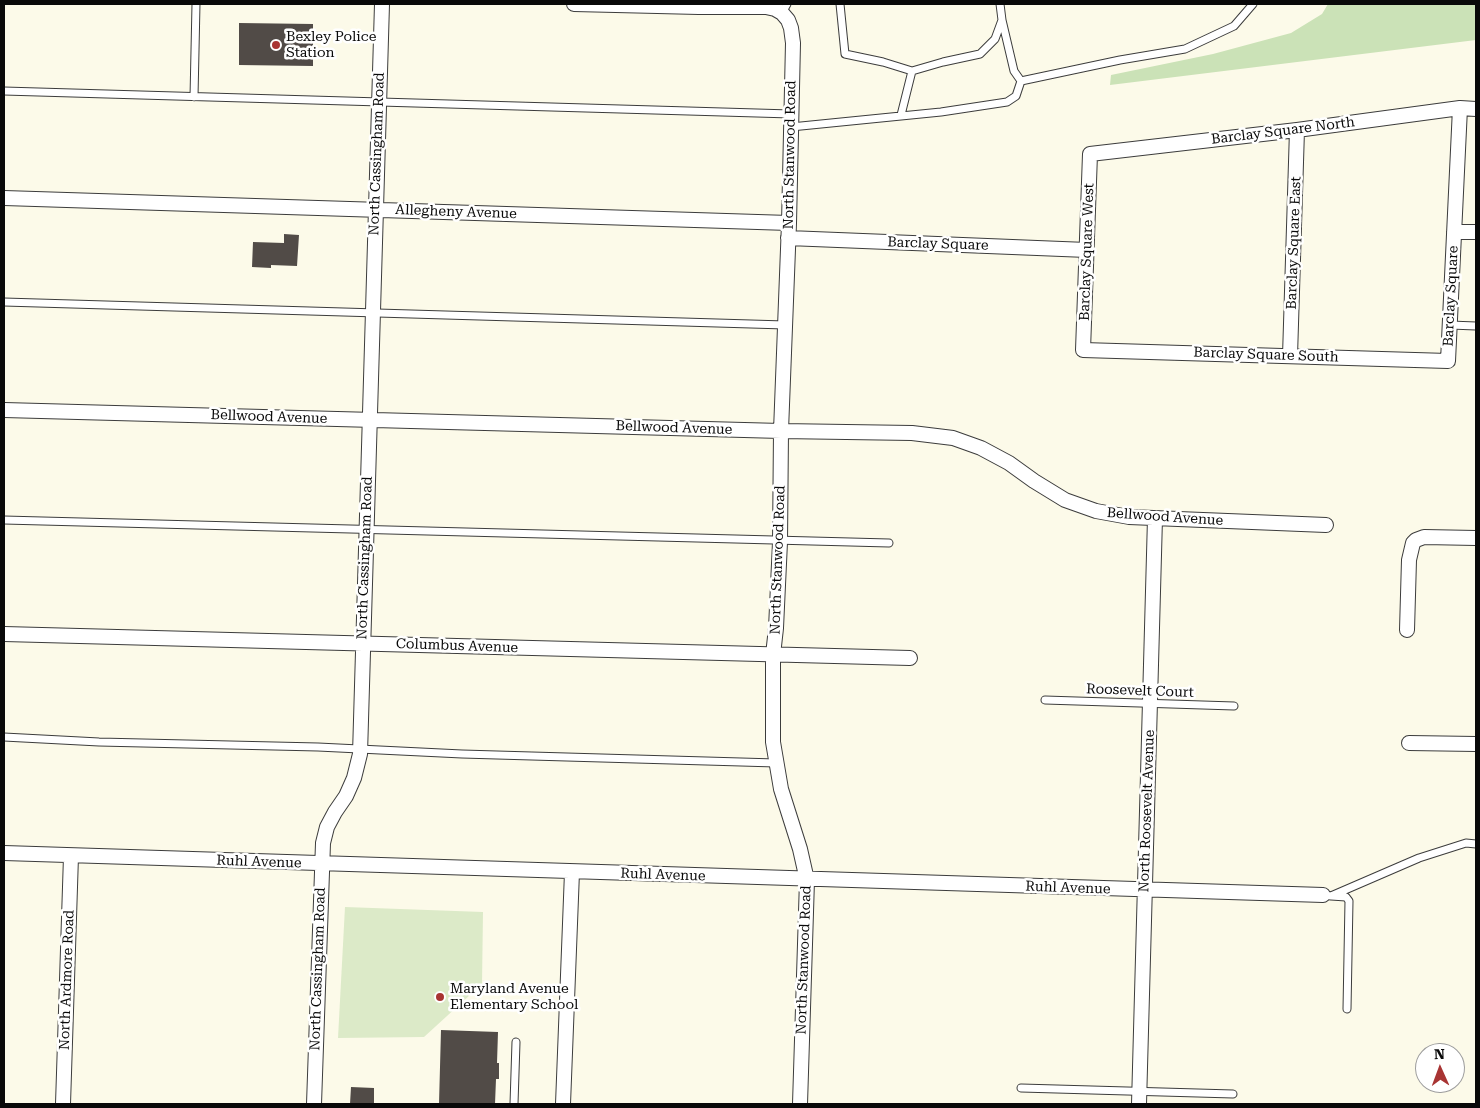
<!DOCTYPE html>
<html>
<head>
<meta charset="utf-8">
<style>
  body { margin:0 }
  #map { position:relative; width:1480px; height:1108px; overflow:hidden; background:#fcfae9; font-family:"Roboto Serif",serif }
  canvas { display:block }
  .frame { position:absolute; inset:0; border:5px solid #090909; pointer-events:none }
  .north { position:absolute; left:1415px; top:1043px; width:50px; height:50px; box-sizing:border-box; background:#fff; border:1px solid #9d9d9d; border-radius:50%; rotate:358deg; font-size:14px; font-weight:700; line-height:20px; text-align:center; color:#090909 }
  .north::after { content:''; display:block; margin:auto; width:18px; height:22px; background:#a83433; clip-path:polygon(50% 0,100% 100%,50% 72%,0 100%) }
</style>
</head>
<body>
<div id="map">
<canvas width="1480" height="1108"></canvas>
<div class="frame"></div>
<div class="north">N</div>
</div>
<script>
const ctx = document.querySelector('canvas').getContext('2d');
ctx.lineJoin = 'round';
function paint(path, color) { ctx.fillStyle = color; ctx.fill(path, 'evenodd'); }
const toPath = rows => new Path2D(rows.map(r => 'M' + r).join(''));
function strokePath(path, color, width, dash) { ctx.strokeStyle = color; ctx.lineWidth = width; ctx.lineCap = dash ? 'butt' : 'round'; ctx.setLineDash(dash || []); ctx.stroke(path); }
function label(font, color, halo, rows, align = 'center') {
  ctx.font = font + ' "Roboto Serif",serif'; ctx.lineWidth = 5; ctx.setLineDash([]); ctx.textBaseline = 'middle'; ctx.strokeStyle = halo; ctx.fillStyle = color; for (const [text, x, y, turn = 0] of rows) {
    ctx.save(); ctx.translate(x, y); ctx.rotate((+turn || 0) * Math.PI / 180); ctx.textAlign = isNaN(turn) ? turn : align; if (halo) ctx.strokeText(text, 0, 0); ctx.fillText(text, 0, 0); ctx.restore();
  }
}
const green = toPath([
  [1328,4,1476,4,1476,40,1110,85,1111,75,1213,54,1291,33,1322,14]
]);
const pitch = toPath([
  [345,907,483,912,482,984,424,1037,338,1038]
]);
const building = toPath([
  [239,23,313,24,313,66,239,65],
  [284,234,299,235,297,266,271,265,271,268,252,267,253,242,284,243],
  [441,1030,498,1032,497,1063,499,1063,499,1079,496,1079,495,1104,439,1104],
  [351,1087,374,1088,374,1104,350,1104]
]);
const service = toPath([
  [840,4,845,54,883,62,912,71],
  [782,13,787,4],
  [1002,20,1014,71,1021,81],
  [4,91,791,114],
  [194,97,196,4],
  [901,115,912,71,943,62,980,54,995,39,1002,20,1000,4],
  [791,127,941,112,1007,102,1016,96,1021,81,1120,60,1185,49,1234,26,1253,4],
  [4,302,785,325],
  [1450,325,1476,326],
  [4,520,889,543],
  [1045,700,1234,706],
  [4,737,99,742,318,747,462,754,776,763],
  [1323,895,1331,896,1419,858,1466,843,1476,844],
  [1331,896,1346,897,1349,901,1347,1009],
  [1021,1088,1233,1094],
  [514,1104,516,1042]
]);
const minor = toPath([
  [574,4,699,7,766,7,775,9,782,13,788,20,791,28,793,43,789,223,781,431,780,542,776,628,773,655,773,742,781,789,800,849,807,880,800,1104],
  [1460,108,1448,361,1083,350,1090,154,1297,130,1460,108,1476,109],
  [4,198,789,223],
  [1454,232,1476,232],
  [788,238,1087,250],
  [1290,356,1297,130],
  [4,410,781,431,912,433,953,438,981,448,1009,463,1034,481,1065,500,1096,511,1129,517,1326,525],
  [1407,630,1409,560,1413,543,1416,540,1424,537,1476,538],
  [4,634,910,658],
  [1409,743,1476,744],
  [4,853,1323,895],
  [63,1104,71,856],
  [314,1104,323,843,327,827,335,812,346,796,354,778,360,754,382,4],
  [563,1104,572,872],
  [1139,1104,1155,518]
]);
const markers = [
  [276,45,5,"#a83433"],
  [440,997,5,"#a83433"]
];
const poiNames = [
  ["Bexley Police",286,37],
  ["Station",286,53],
  ["Maryland Avenue",450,989],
  ["Elementary School",450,1005]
];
const streetNames = [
  ["Barclay Square North",1283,131,-7],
  ["North Cassingham Road",377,154,-88],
  ["North Stanwood Road",790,155,-89],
  ["Allegheny Avenue",456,212,2],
  ["Barclay Square East",1294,243,-88],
  ["Barclay Square",938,244,2],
  ["Barclay Square West",1087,252,-88],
  ["Barclay Square",1451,296,-87],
  ["Barclay Square South",1266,355,2],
  ["Bellwood Avenue",269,417,2],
  ["Bellwood Avenue",674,428,2],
  ["Bellwood Avenue",1165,517,4],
  ["North Cassingham Road",365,558,-88],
  ["North Stanwood Road",778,560,-88],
  ["Columbus Avenue",457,646,2],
  ["Roosevelt Court",1140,691,2],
  ["North Roosevelt Avenue",1147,811,-88],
  ["Ruhl Avenue",259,862,2],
  ["Ruhl Avenue",663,875,2],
  ["Ruhl Avenue",1068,888,2],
  ["North Stanwood Road",804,960,-88],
  ["North Cassingham Road",318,969,-88],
  ["North Ardmore Road",67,980,-88]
];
paint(green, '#cbe2b7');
paint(pitch, '#dceac8');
paint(building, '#514b47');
strokePath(service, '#3c3c3c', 9);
strokePath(minor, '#3c3c3c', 16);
strokePath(service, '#fff', 7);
strokePath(minor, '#fff', 14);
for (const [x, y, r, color] of markers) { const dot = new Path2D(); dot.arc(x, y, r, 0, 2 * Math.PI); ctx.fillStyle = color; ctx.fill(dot); strokePath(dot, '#fff', 2); }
label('14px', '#090909', '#fff', poiNames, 'left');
label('14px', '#090909', '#fff', streetNames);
</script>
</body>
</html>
